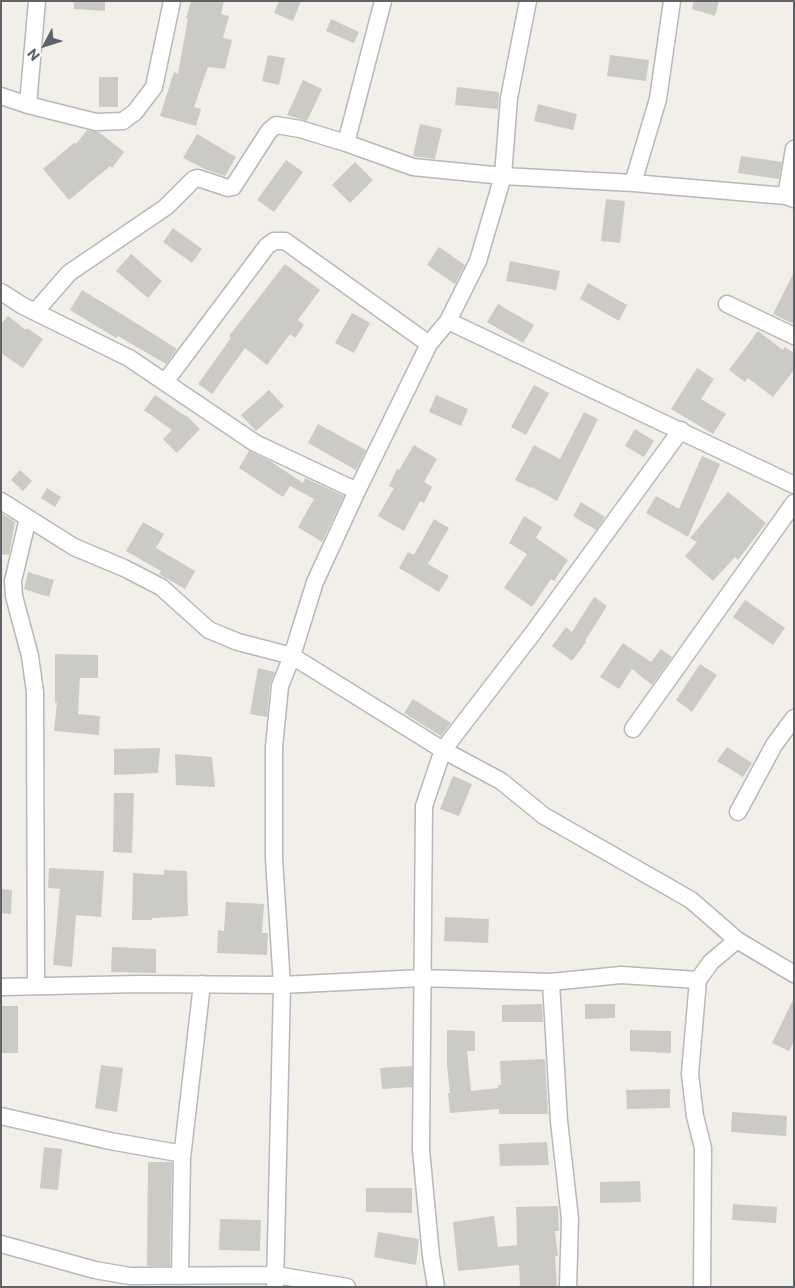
<!DOCTYPE html>
<html>
<head>
<meta charset="utf-8">
<style>
  body { margin:0 }
  #map { position:relative; width:795px; height:1288px; overflow:hidden; background:#f1efe8; font-family:Commissioner,sans-serif }
  canvas { display:block }
  .frame { position:absolute; inset:0; border:2px solid #5f6368; pointer-events:none }
  .north { position:absolute; left:20px; top:20px; width:50px; height:50px; -webkit-text-stroke:4px #fff; paint-order:stroke; rotate:230deg; font-size:14px; font-weight:700; line-height:20px; text-align:center; color:#5f6368 }
  .north::after { content:''; display:block; margin:auto; width:18px; height:22px; background:#5f6368; clip-path:polygon(50% 0,100% 100%,50% 72%,0 100%) }
</style>
</head>
<body>
<div id="map">
<canvas width="795" height="1288"></canvas>
<div class="frame"></div>
<div class="north">N</div>
</div>
<script>
const ctx = document.querySelector('canvas').getContext('2d');
ctx.lineJoin = 'round';
function paint(path, color) { ctx.fillStyle = color; ctx.fill(path, 'evenodd'); }
const toPath = rows => new Path2D(rows.map(r => 'M' + r).join(''));
function strokePath(path, color, width, dash) { ctx.strokeStyle = color; ctx.lineWidth = width; ctx.lineCap = dash ? 'butt' : 'round'; ctx.setLineDash(dash || []); ctx.stroke(path); }
const building = toPath([
  [74,1,105,1,105,11,74,9],
  [191,1,224,1,221,14,229,16,223,38,232,40,225,69,208,67,194,107,201,109,196,126,160,116,174,72,178,74,188,18,186,18],
  [279,1,301,1,293,21,274,13],
  [694,1,719,1,715,16,692,9],
  [331,19,359,32,354,43,326,31],
  [268,55,285,58,279,85,262,81],
  [610,55,649,60,646,81,607,76],
  [99,77,118,77,118,107,99,107],
  [303,80,322,89,307,121,287,115],
  [457,87,499,92,498,109,455,105],
  [538,104,577,114,573,130,534,121],
  [420,124,442,129,435,159,413,156],
  [87,130,99,132,124,152,112,168,110,166,69,200,43,169,74,143,76,144],
  [197,134,236,157,225,176,207,170,183,158],
  [741,156,782,162,779,179,738,173],
  [286,160,303,172,274,212,257,200],
  [355,162,373,180,350,203,332,185],
  [606,199,625,201,620,243,601,241],
  [173,228,202,249,192,263,163,242],
  [439,247,465,265,455,284,427,265],
  [131,254,162,281,148,298,116,271],
  [510,261,560,271,556,290,506,281],
  [285,264,320,290,298,320,304,325,295,338,290,334,267,365,245,348,212,394,198,384,231,338,229,336],
  [794,272,794,324,773,314],
  [588,283,627,305,619,321,580,299],
  [82,290,128,318,177,349,166,364,118,336,116,338,70,310],
  [498,304,534,325,523,343,487,322],
  [352,313,370,323,354,353,335,343],
  [8,316,26,330,27,328,43,339,23,368,1,353,1,324],
  [758,331,783,350,785,347,794,353,794,370,773,397,748,378,745,382,729,370],
  [697,368,714,379,701,399,726,414,713,434,671,409],
  [534,385,549,393,526,435,511,427],
  [269,390,284,406,256,431,241,415],
  [155,395,185,416,186,415,200,429,177,453,163,439,172,430,144,410],
  [436,395,468,409,461,426,429,412],
  [584,412,598,419,557,501,532,487,531,488,515,480,534,445,560,459],
  [318,424,366,450,356,470,308,443],
  [635,429,654,441,644,457,625,446],
  [414,445,437,459,424,482,432,487,424,503,420,501,404,531,378,516,394,488,389,486,397,469,399,470],
  [249,451,270,461,303,483,305,478,344,496,322,542,298,527,314,499,290,486,283,497,239,468],
  [702,456,720,464,688,537,646,513,656,496,679,509],
  [20,470,32,481,23,491,11,480],
  [47,488,61,497,55,507,41,498],
  [728,492,766,523,738,560,735,557,713,581,685,556,697,542,690,538],
  [581,502,605,517,596,530,573,516],
  [1,513,15,522,9,555,1,554],
  [524,516,542,527,536,538,568,560,554,581,551,579,532,607,504,588,527,554,509,543],
  [434,519,449,528,428,564,449,576,439,592,399,568,408,552,414,555],
  [143,522,164,534,156,548,195,571,185,589,159,574,161,571,126,551],
  [28,572,54,580,49,597,24,589],
  [594,597,607,606,585,641,586,642,572,661,552,646,566,627,572,632],
  [745,600,785,628,773,645,733,617],
  [623,643,651,662,661,649,672,657,652,685,632,669,619,689,600,677],
  [55,654,98,655,98,678,80,678,78,714,100,716,99,735,54,731,57,703,55,703],
  [700,664,717,675,692,712,676,700],
  [258,668,275,672,270,685,267,717,250,714],
  [413,699,451,723,441,736,404,713],
  [727,747,752,763,743,777,717,761],
  [160,748,158,773,114,775,114,749],
  [175,754,212,757,215,787,176,785],
  [453,776,472,784,459,816,440,809],
  [114,793,134,793,132,853,113,852],
  [49,868,104,871,101,917,76,915,72,967,53,965,60,889,48,888],
  [164,870,187,871,188,916,152,918,152,920,132,920,133,873,164,875],
  [1,889,12,890,11,914,1,913],
  [226,902,264,904,262,933,268,933,267,955,217,953,218,930,224,931],
  [445,917,489,919,488,943,444,941],
  [112,947,156,949,156,973,111,972],
  [794,998,794,1041,789,1051,772,1043],
  [542,1004,543,1022,502,1022,502,1005],
  [585,1004,615,1004,615,1018,585,1019],
  [1,1006,18,1006,18,1053,1,1053],
  [447,1030,475,1031,475,1051,467,1051,471,1091,498,1088,498,1085,501,1085,500,1061,545,1059,548,1114,499,1114,499,1109,450,1113,448,1093,450,1093,447,1065],
  [630,1030,671,1031,671,1053,630,1051],
  [101,1065,123,1068,117,1112,95,1108],
  [412,1066,412,1087,382,1089,380,1068],
  [670,1089,670,1108,627,1109,626,1090],
  [732,1112,787,1116,786,1136,731,1132],
  [547,1142,549,1165,500,1166,499,1144],
  [44,1147,62,1149,58,1190,40,1188],
  [148,1162,172,1162,170,1266,147,1266],
  [640,1181,641,1202,600,1203,600,1182],
  [366,1188,412,1188,412,1213,366,1212],
  [733,1204,777,1207,776,1223,732,1220],
  [558,1206,559,1231,555,1231,558,1256,555,1256,557,1287,520,1287,519,1265,458,1271,453,1222,494,1216,498,1247,517,1245,516,1207],
  [220,1219,261,1220,260,1251,219,1250],
  [378,1232,419,1239,416,1265,374,1257]
]);
const minor = toPath([
  [1,96,28,105,96,122,123,121,135,112,154,87,172,1],
  [28,105,37,1],
  [346,143,383,1],
  [633,183,658,99,672,1],
  [786,196,794,149],
  [1,292,23,306,129,358,255,443,357,491],
  [727,304,794,336],
  [35,312,69,273,166,207,194,179,198,178,228,188,233,187,269,131,276,125,300,129,346,143,413,167,503,176,633,183,786,196,794,199],
  [448,321,794,485],
  [165,382,267,246,274,241,285,241,429,344],
  [1,501,74,547,124,568,161,587,209,630,238,642,292,656,443,750,501,781,544,816,691,900,737,940,794,974],
  [28,518,13,581,14,596,30,656,35,692,36,986],
  [633,729,794,503],
  [738,812,774,745,794,718],
  [698,980,690,1074,695,1116,703,1148,702,1287],
  [551,982,559,1121,570,1219,568,1287],
  [1,987,139,984,282,985,422,978,551,982,621,975,698,980,711,962,737,940],
  [1,1116,110,1141,178,1153,182,1158],
  [1,1244,95,1270,130,1276,276,1275,347,1287],
  [180,1276,182,1158,202,984],
  [275,1287,282,985,274,859,274,747,280,686,292,656,315,582,357,491,429,344,448,321,478,261,503,176,509,98,528,1],
  [436,1287,431,1256,421,1150,424,806,443,750,533,633,681,430]
]);
paint(building, '#cccac5');
strokePath(minor, '#b5b8bc', 19);
strokePath(minor, '#fff', 16);
</script>
</body>
</html>
